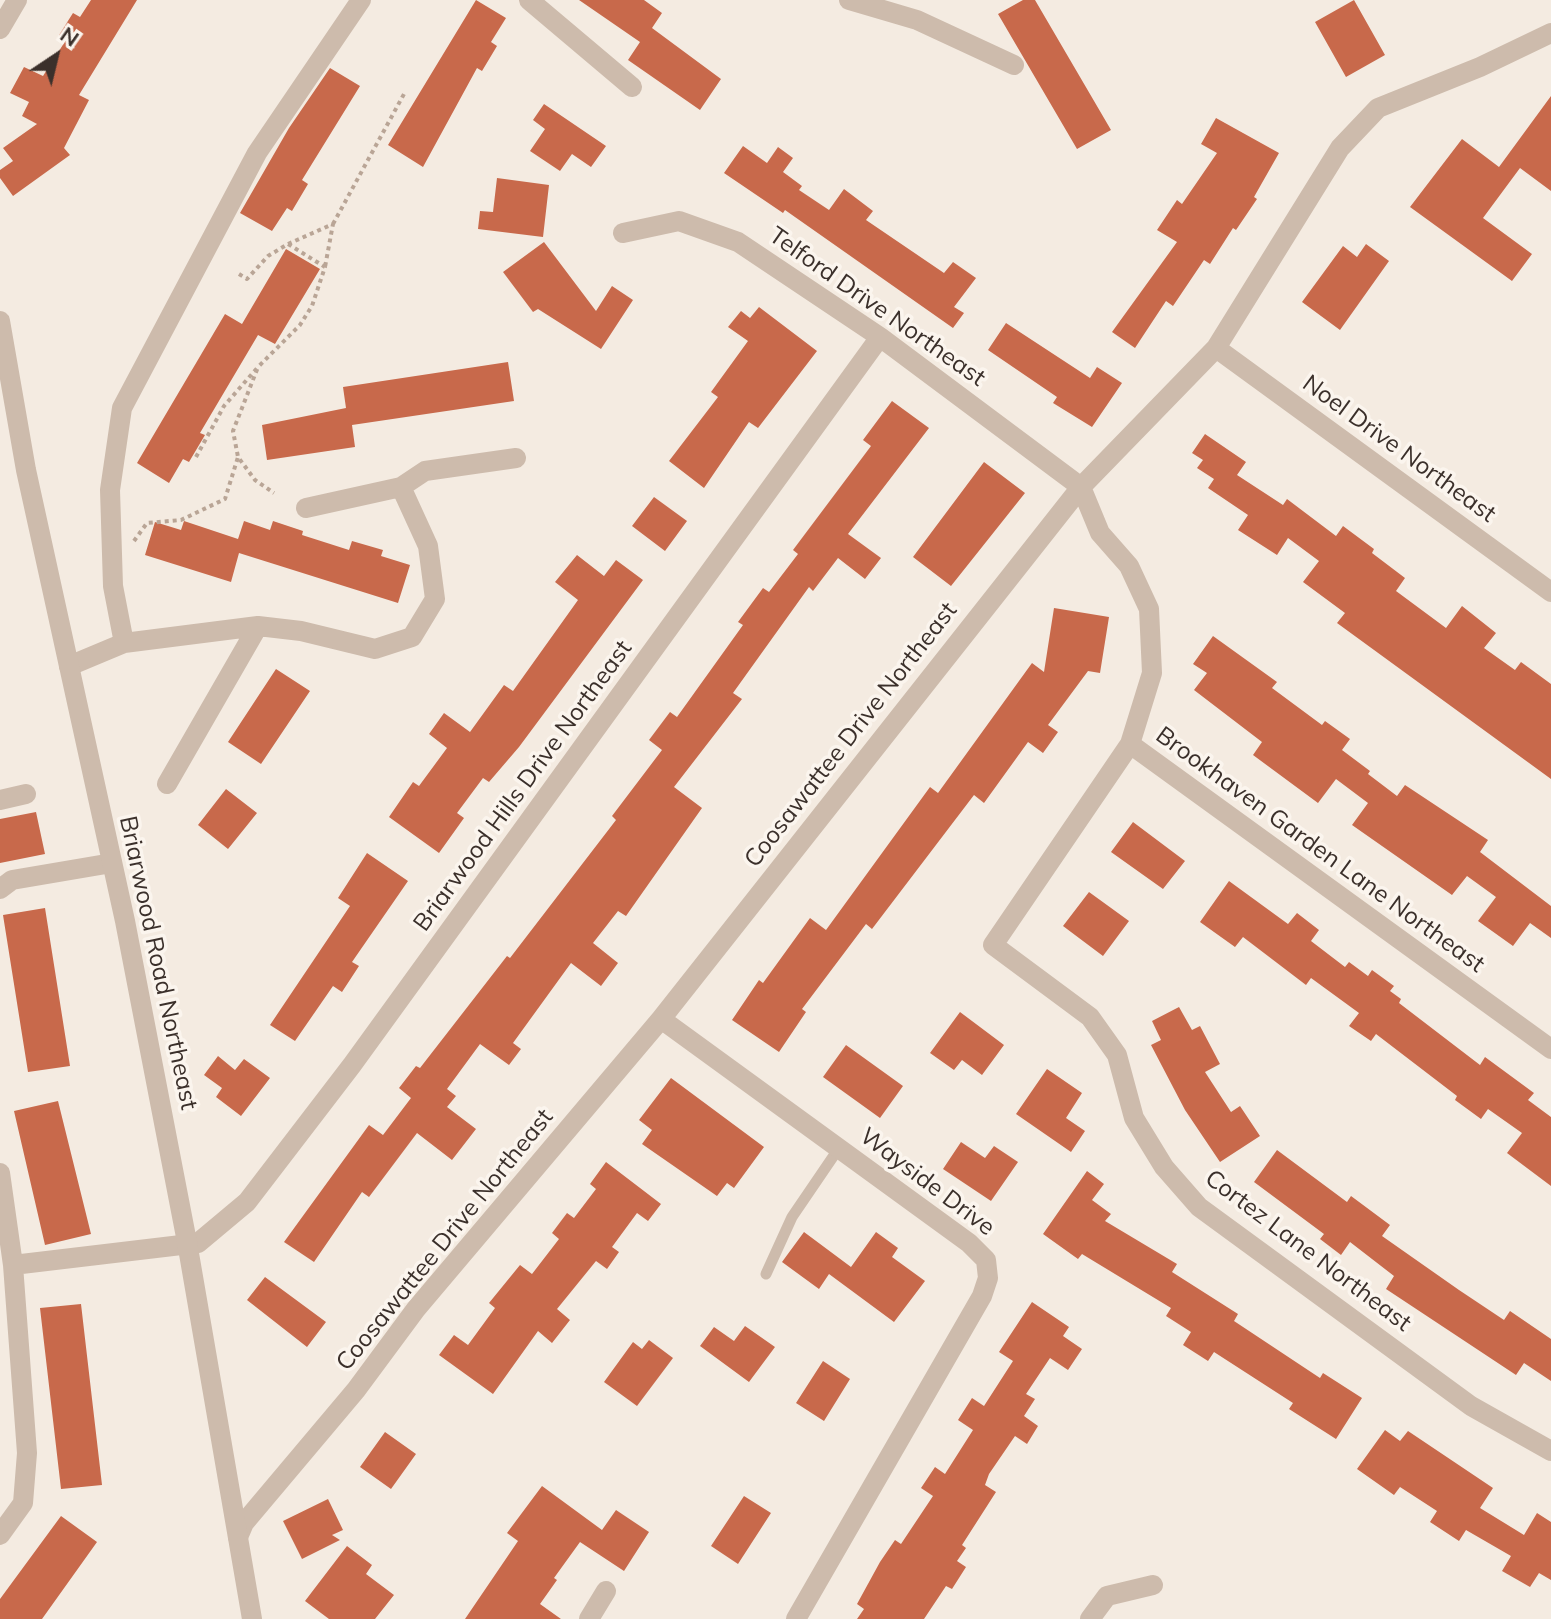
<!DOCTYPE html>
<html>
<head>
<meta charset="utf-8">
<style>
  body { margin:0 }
  #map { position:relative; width:1551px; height:1619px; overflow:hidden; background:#f4ebe1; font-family:Mulish,sans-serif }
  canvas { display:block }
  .north { position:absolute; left:16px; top:16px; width:80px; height:80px; -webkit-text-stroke:6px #fbf5ee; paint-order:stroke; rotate:35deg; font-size:22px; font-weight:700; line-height:32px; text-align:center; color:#3b302b }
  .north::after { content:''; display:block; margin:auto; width:28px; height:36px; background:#3b302b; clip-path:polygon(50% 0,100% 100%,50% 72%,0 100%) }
</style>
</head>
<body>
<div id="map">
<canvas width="1551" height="1619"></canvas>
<div class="north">N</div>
</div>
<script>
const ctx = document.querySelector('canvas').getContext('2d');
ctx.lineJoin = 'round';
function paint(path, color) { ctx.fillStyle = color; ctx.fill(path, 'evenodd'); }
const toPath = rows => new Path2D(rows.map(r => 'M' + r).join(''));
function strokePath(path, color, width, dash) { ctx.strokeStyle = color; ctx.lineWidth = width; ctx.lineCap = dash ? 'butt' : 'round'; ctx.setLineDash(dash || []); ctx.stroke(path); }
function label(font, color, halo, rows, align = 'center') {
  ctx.font = font + ' Mulish,sans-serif'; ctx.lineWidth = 7; ctx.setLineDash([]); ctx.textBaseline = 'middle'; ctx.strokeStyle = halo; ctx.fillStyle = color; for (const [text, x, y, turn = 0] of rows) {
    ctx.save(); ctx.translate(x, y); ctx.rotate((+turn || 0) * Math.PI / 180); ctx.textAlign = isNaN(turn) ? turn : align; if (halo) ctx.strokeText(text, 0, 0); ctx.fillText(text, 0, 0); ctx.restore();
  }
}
const building = toPath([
  [91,0,137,0,79,95,89,100,64,148,70,155,13,196,0,178,0,170,13,161,3,148,37,124,22,116,29,102,10,93,24,67,43,76,66,40,59,35,73,13,80,17],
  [476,0,506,18,491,42,497,46,482,71,477,68,423,167,388,145],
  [579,0,644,0,662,13,652,28,721,79,700,110,628,60,640,42],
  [1023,0,1035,0,1111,130,1077,149,998,14],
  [1354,0,1385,55,1346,77,1315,22],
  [330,68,360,86,302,180,308,184,292,211,287,208,272,231,240,213,289,128],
  [1551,96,1551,191,1520,168,1483,218,1532,254,1512,281,1410,207,1462,139,1499,167],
  [544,104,606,146,591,167,572,154,560,171,530,151,545,129,533,120],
  [1216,118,1279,153,1254,197,1257,199,1236,230,1233,228,1210,264,1204,260,1173,306,1166,301,1135,348,1112,332,1177,242,1157,230,1177,200,1182,204,1217,153,1201,144],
  [743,146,767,163,778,147,793,158,783,172,802,186,799,190,829,210,844,189,873,211,866,220,944,273,953,262,976,278,954,307,964,313,953,328,785,210,783,213,724,173],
  [497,178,549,185,543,237,478,229,480,211,493,212],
  [544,242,596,311,612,286,633,300,601,349,538,309,533,312,503,272],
  [1366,244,1389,261,1340,330,1302,302,1343,246,1357,257],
  [286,249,320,269,275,344,258,335,200,433,205,435,189,462,183,459,169,483,137,463,225,314,242,324],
  [759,307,817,351,758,428,749,422,704,488,669,461,718,397,711,392,748,341,728,327,741,311,750,318],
  [1006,323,1090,378,1097,367,1122,383,1092,427,1053,403,1057,397,988,350],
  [508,362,514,401,352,425,355,447,267,460,262,425,346,408,343,387],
  [892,401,929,428,848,534,881,558,865,579,838,558,813,591,809,587,733,693,742,699,674,787,702,808,626,916,618,911,593,943,618,963,601,986,571,963,513,1043,521,1049,509,1065,480,1044,447,1089,456,1096,447,1107,476,1129,452,1160,417,1133,369,1197,362,1192,314,1262,284,1242,369,1125,383,1135,411,1098,399,1088,416,1066,420,1068,507,956,510,958,616,820,612,816,662,750,649,740,670,712,677,717,743,625,738,622,763,588,769,592,798,554,793,550,871,446,863,440],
  [1205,434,1246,462,1237,475,1283,505,1287,499,1336,536,1343,526,1374,549,1372,553,1405,578,1396,591,1446,628,1462,606,1496,633,1484,648,1515,670,1521,662,1551,684,1551,779,1337,623,1345,613,1303,582,1319,561,1288,538,1277,555,1238,530,1248,515,1208,488,1214,479,1197,468,1203,460,1192,453],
  [984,462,1025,493,951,586,913,557],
  [654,497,687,521,665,551,632,526],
  [184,521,238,539,244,521,270,530,273,521,303,531,302,535,349,550,352,541,383,550,381,556,410,565,398,603,239,553,231,582,145,555,155,522,181,530],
  [577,555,604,576,616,560,643,580,519,747,489,782,483,778,457,813,464,818,439,853,389,817,413,782,419,786,447,748,429,734,444,713,470,732,504,685,513,691,578,600,555,582],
  [1054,608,1109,617,1100,673,1088,671,1048,725,1058,732,1043,753,1028,742,984,803,974,795,872,929,866,924,802,1009,806,1012,779,1052,732,1020,759,980,763,983,810,918,826,930,930,787,938,793,1032,663,1044,672],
  [1213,636,1277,682,1272,688,1322,725,1325,721,1350,739,1342,750,1370,771,1368,774,1397,796,1405,785,1488,840,1480,852,1551,906,1551,938,1530,923,1513,946,1478,921,1496,897,1467,876,1452,895,1352,825,1368,803,1336,779,1318,803,1253,755,1262,742,1194,690,1207,673,1193,664],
  [276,669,310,691,261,764,228,742],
  [226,789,257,813,228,849,198,825],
  [36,812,45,854,0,863,0,819],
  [1133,822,1185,861,1163,889,1111,852],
  [367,853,408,881,352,962,359,966,342,992,333,986,295,1041,270,1025,350,906,338,898],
  [1229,881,1288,924,1297,913,1319,930,1311,941,1345,967,1349,962,1368,976,1372,970,1394,986,1390,991,1401,999,1399,1003,1480,1065,1485,1057,1534,1093,1528,1100,1551,1117,1551,1186,1507,1153,1522,1133,1488,1109,1481,1119,1455,1100,1457,1096,1376,1034,1371,1041,1349,1026,1359,1013,1311,978,1306,985,1243,937,1235,947,1200,922],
  [1089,892,1129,921,1103,956,1063,926],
  [45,908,70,1066,28,1072,3,915],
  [1179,1007,1192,1030,1200,1026,1220,1064,1205,1072,1231,1112,1240,1106,1260,1136,1220,1162,1185,1110,1151,1045,1161,1040,1152,1021],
  [960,1012,1004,1045,982,1075,962,1060,954,1070,930,1053],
  [846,1045,903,1086,880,1118,823,1077],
  [218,1056,235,1070,244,1059,270,1078,241,1116,216,1097,222,1088,204,1075],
  [1047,1069,1082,1093,1066,1118,1085,1131,1071,1152,1016,1114],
  [671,1078,764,1147,734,1188,727,1183,717,1196,642,1144,652,1130,639,1120],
  [58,1101,91,1234,45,1245,14,1111],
  [961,1142,985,1158,994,1146,1018,1162,991,1201,943,1169],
  [1277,1150,1347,1202,1351,1196,1390,1225,1382,1236,1459,1290,1504,1320,1510,1311,1551,1339,1551,1381,1524,1363,1516,1375,1386,1289,1394,1276,1350,1242,1341,1255,1320,1239,1324,1234,1254,1182],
  [606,1162,661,1204,648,1221,637,1213,612,1247,619,1252,607,1269,596,1261,557,1309,570,1320,552,1343,538,1331,493,1394,439,1355,454,1335,468,1345,495,1308,489,1303,520,1265,532,1274,559,1239,552,1233,567,1213,574,1218,596,1189,590,1184],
  [1087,1171,1104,1184,1092,1200,1111,1214,1105,1221,1177,1264,1172,1272,1238,1314,1234,1321,1320,1378,1323,1373,1362,1398,1336,1439,1289,1409,1293,1403,1214,1352,1208,1361,1183,1345,1191,1332,1166,1316,1171,1308,1082,1254,1078,1259,1043,1234],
  [804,1232,851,1267,876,1232,898,1248,892,1257,925,1281,894,1322,829,1274,819,1289,782,1262],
  [265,1277,326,1322,307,1347,247,1300],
  [1032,1302,1069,1327,1063,1336,1082,1349,1068,1370,1050,1358,1026,1394,1035,1399,1024,1416,1038,1426,1027,1444,1015,1436,989,1474,985,1485,996,1492,962,1545,966,1548,957,1561,966,1567,952,1589,946,1586,924,1619,857,1619,864,1609,857,1604,880,1562,895,1540,901,1544,933,1496,921,1488,935,1467,945,1474,973,1430,958,1420,972,1398,984,1406,1013,1361,999,1352],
  [81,1304,102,1485,61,1489,40,1308],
  [745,1326,775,1347,749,1382,700,1346,714,1327,734,1341],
  [649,1340,673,1358,637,1406,604,1382,633,1342,642,1349],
  [823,1361,850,1379,824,1421,796,1403],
  [1385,1430,1400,1441,1408,1431,1493,1488,1480,1508,1524,1535,1537,1513,1551,1522,1551,1580,1539,1573,1530,1587,1502,1571,1511,1556,1466,1530,1459,1541,1430,1522,1437,1511,1400,1487,1394,1495,1357,1469],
  [385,1432,416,1454,391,1489,360,1467],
  [542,1486,602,1530,616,1510,649,1532,624,1571,580,1542,554,1578,557,1580,540,1604,561,1619,465,1619,518,1541,507,1533],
  [744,1496,771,1513,738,1564,711,1546],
  [328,1499,343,1530,332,1535,340,1540,302,1559,283,1521],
  [61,1516,97,1542,42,1619,0,1619,0,1599],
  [347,1546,372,1565,366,1574,394,1595,375,1619,329,1619,305,1601]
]);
const path = toPath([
  [333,224,404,94],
  [288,244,333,224,325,267],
  [239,274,247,279,268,256,288,244,325,267,312,306,300,325,258,367],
  [196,457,224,406,258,367,233,431,238,457],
  [134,541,147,523,181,520,225,499,238,457,255,480,274,493]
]);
const service = toPath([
  [766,1274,792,1217,839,1148]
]);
const minor = toPath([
  [529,0,632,87],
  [849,0,917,20,1014,65],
  [0,29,17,0],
  [623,233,679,221,738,242,880,337,1081,487,1100,533,1129,566,1149,609,1152,673,1130,744,993,945,1090,1017,1117,1055,1134,1118,1164,1167,1199,1207,1471,1406,1551,1451],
  [1216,348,1551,592],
  [306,508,401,487,425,471,516,458],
  [124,643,113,586,110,490,122,408,257,153,361,0],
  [69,666,124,643,258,626,301,631,375,649,412,637,435,599,428,546,401,487],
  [1130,744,1551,1049],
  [167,784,258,626],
  [0,800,26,794],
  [0,889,12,880,112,863],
  [661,1019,969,1243,986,1260,988,1278,982,1296,796,1619],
  [0,1173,13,1265,27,1453,23,1503,0,1535],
  [13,1265,198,1243,247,1202,352,1065,880,337],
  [238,1537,244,1523,356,1390,416,1309,661,1019,1081,487,1216,348,1340,148,1378,108,1480,67,1551,33],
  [589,1619,606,1591],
  [1090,1619,1107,1596,1153,1585]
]);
const tertiary = toPath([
  [0,321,26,470,125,921,187,1242,252,1619]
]);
const streetNames = [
  ["Telford Drive Northeast",877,307,35],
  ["Noel Drive Northeast",1399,449,36],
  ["Coosawattee Drive Northeast",851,735,-52],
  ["Briarwood Hills Drive Northeast",523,786,-54],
  ["Brookhaven Garden Lane Northeast",1320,850,36],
  ["Briarwood Road Northeast",158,963,78],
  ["Wayside Drive",927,1182,37],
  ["Coosawattee Drive Northeast",445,1240,-51],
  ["Cortez Lane Northeast",1308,1251,37]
];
paint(building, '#c8694b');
strokePath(path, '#b9a596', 4, [4, 4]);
strokePath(service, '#cdbbac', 11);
strokePath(minor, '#cdbbac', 20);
strokePath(tertiary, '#cdbbac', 20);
label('24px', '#3b302b', '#fbf5ee', streetNames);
</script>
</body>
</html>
